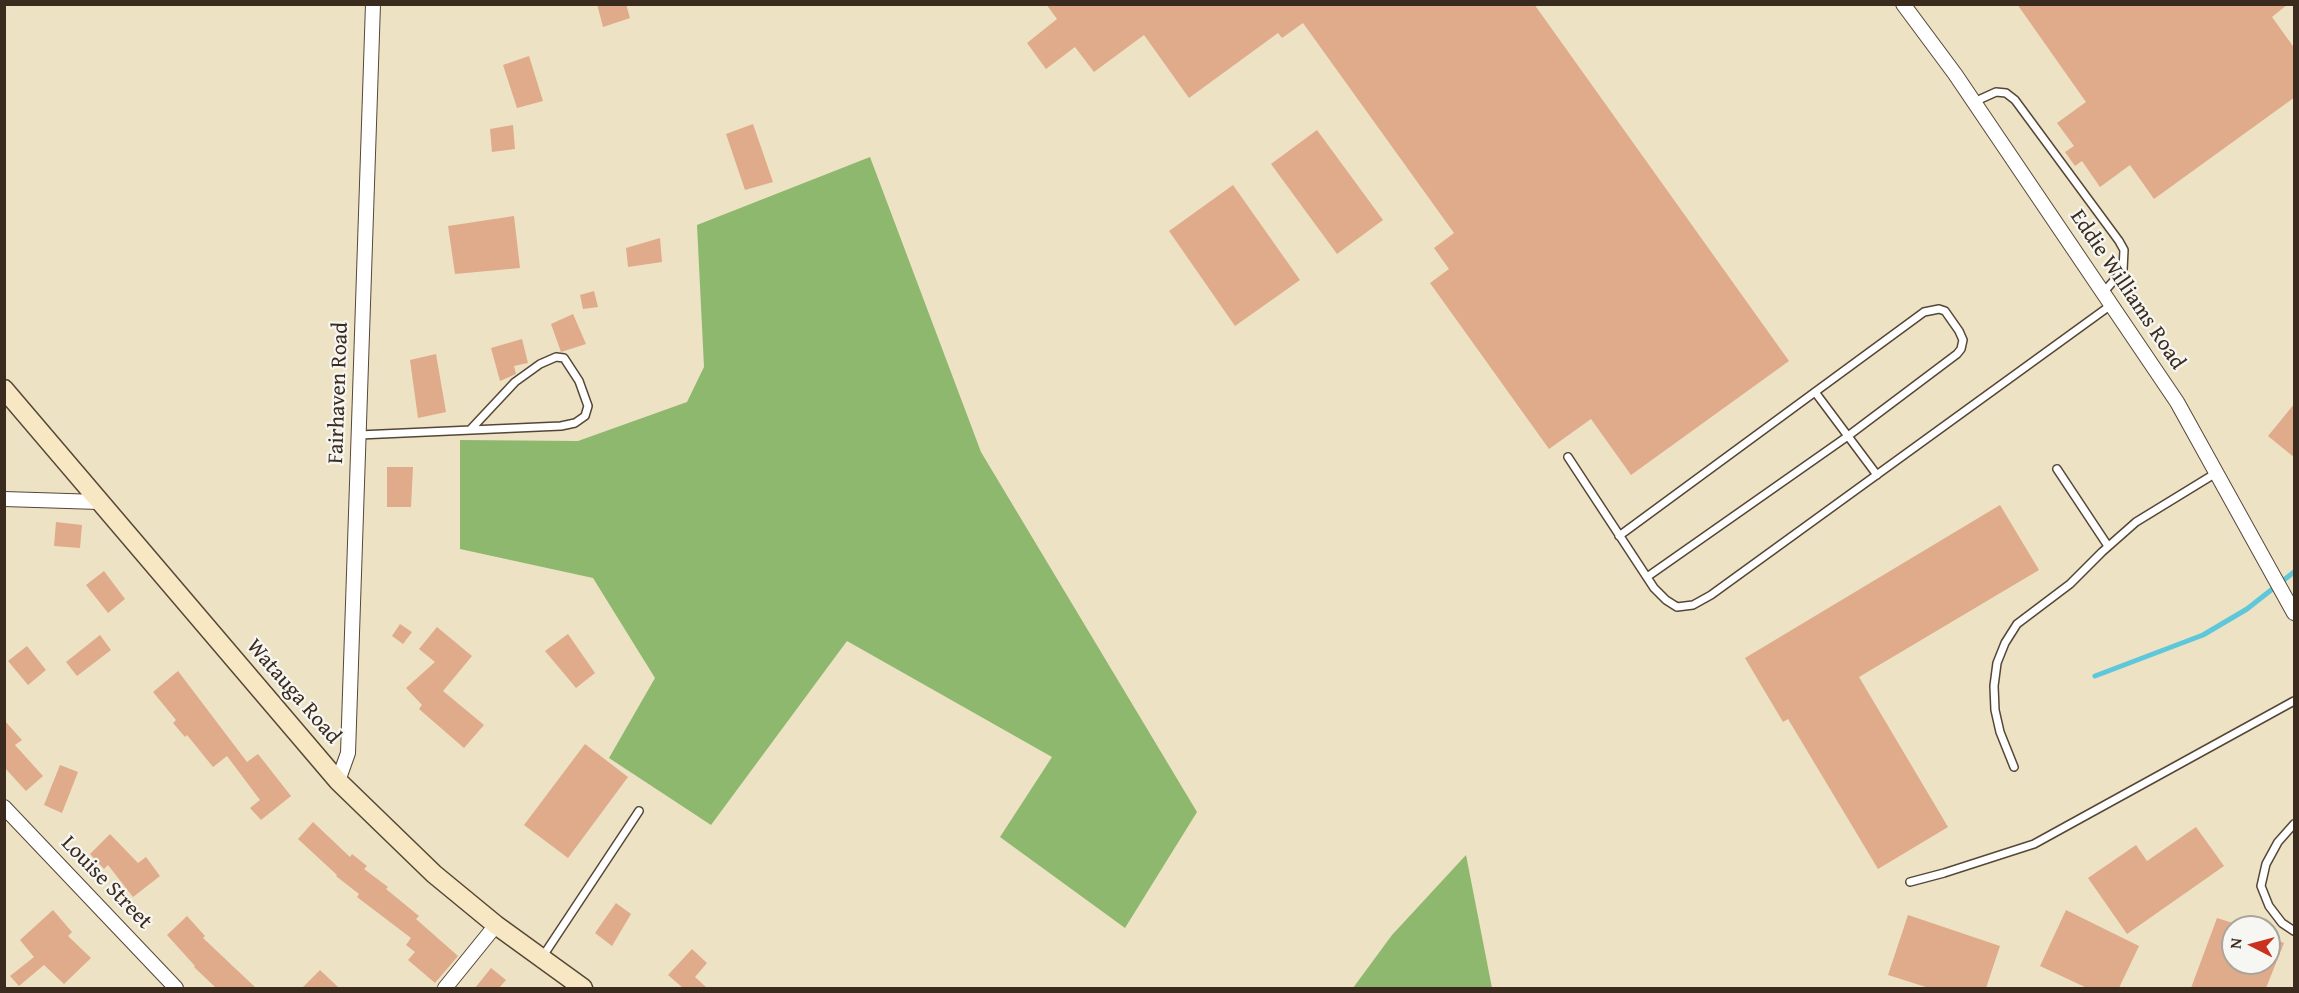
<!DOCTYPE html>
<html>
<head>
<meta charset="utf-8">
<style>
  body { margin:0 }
  #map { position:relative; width:2299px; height:993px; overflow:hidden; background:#ede2c4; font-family:"Gentium Book Plus",serif }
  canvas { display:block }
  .frame { position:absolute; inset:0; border:6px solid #3b2a1e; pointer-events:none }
  .north { position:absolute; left:2221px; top:915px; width:60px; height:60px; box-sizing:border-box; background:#f6f6f2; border:2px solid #aba49d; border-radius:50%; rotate:276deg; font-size:16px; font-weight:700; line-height:24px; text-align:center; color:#3b2a1e }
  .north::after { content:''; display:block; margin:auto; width:21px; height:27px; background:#c8321e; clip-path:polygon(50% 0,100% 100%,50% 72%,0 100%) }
</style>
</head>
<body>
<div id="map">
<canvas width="2299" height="993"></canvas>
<div class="frame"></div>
<div class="north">N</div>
</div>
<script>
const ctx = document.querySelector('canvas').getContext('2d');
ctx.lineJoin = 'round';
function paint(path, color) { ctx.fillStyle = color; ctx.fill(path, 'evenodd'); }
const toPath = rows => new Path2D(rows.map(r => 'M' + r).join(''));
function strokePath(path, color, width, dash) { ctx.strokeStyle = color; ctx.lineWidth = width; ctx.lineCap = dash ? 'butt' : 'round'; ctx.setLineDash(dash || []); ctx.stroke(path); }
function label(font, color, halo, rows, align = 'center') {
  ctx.font = font + ' "Gentium Book Plus",serif'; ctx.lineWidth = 4.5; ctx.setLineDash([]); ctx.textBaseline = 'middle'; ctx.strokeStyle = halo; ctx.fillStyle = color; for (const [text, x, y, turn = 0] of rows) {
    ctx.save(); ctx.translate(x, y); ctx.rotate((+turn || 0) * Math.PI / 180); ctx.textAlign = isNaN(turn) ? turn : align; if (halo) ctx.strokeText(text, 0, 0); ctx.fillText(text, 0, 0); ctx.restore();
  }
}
const forest = toPath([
  [870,157,981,452,1197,812,1125,928,1000,837,1052,757,847,641,711,825,609,758,655,678,593,578,460,549,460,440,578,441,687,402,704,367,697,225],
  [1466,855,1492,988,1353,988,1392,935]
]);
const stream = toPath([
  [2095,676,2203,635,2247,609,2294,572]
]);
const building = toPath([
  [597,4,626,4,630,18,603,27],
  [1046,4,1534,4,1789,361,1631,475,1591,419,1549,449,1430,283,1449,269,1434,248,1454,233,1303,23,1282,38,1278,33,1189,98,1144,35,1094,72,1075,47,1046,69,1027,43,1057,19],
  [2017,4,2288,4,2272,17,2295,49,2295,97,2154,199,2130,165,2100,187,2082,161,2075,166,2065,152,2074,146,2057,123,2086,102],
  [529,56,543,101,517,108,503,65],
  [753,124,773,182,745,190,726,134],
  [513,125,515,149,492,152,490,129],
  [1317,130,1383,220,1337,254,1271,164],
  [1233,185,1300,280,1235,326,1169,231],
  [514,216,520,268,455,274,448,226],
  [660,238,662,262,628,267,626,248],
  [594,291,598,307,583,309,580,295],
  [573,314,586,344,561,352,551,324],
  [522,339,528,363,514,366,516,374,500,381,491,348],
  [436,354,446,412,418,418,410,360],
  [2295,403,2295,458,2268,436],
  [387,467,413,467,411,507,387,507],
  [2000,505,2039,570,1859,677,1948,827,1878,869,1788,719,1783,722,1745,658],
  [56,522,82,525,80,548,54,546],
  [104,571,125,599,108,613,86,585],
  [400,624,412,632,403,644,392,636],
  [437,627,472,656,443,691,484,725,464,748,419,709,422,705,406,688,435,662,419,649],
  [568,634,595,673,576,688,545,651],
  [100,635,111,650,77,676,66,662],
  [27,646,46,670,28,685,8,661],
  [178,671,247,762,258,754,291,796,261,820,250,808,260,800,227,756,213,767,187,735,185,737,173,723,176,720,153,692],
  [4,720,22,740,15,745,43,776,26,791,4,767],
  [585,744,628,777,568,858,524,825],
  [60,765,78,772,62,813,44,805],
  [313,822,350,857,352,854,367,866,364,869,388,887,386,889,419,916,416,919,458,956,435,983,408,960,415,952,406,945,411,938,357,897,359,894,336,876,337,875,298,839],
  [2196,827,2224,866,2127,934,2088,878,2136,845,2147,861],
  [110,834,138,863,146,857,160,876,133,897,108,865,104,869,90,854],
  [616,903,631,914,612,946,595,933],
  [53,910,72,932,68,936,91,958,64,984,44,965,19,986,10,976,34,957,20,940],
  [2066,910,2139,946,2119,988,2087,988,2040,966],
  [1908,915,2000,946,1986,988,1929,988,1888,975],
  [187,916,205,936,203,938,256,988,216,988,194,967,195,966,167,935],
  [2217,918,2233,923,2233,963,2269,963,2269,937,2284,943,2266,988,2191,988],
  [692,949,707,963,695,977,707,988,683,988,668,975],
  [491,968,506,980,499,988,475,988],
  [320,970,339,988,302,988]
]);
const lane = toPath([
  [1974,102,1996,92,2006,93,2015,100,2119,241,2124,250,2123,270,2103,293],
  [359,435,561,426,575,423,585,416,588,406,579,381,564,358,556,357,540,364,515,382,471,429],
  [1568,457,1654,588,1666,600,1677,607,1693,605,1711,595,2111,305],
  [2057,469,2108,546],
  [1619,536,1815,392,1877,475],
  [1647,577,1848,436,1957,354,1961,349,1963,340,1959,331,1945,311,1939,309,1924,312,1815,392],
  [2014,767,2000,732,1995,710,1994,686,1997,663,2005,643,2017,624,2070,584,2102,552,2136,522,2216,473],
  [2294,824,2278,842,2266,864,2261,886,2269,906,2282,923,2294,931],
  [1910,882,1944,873,2034,844,2294,701],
  [543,956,639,811]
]);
const street = toPath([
  [1903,4,1955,74,2177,402,2294,613],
  [4,499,99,502],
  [338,781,348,753,373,4],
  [4,807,176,988],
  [445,988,496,925]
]);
const secondary = toPath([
  [4,389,338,781,434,874,496,925,583,988]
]);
const streetNames = [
  ["Eddie Williams Road",2127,290,56],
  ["Fairhaven Road",339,393,-88],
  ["Watauga Road",293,692,49],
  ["Louise Street",106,883,46]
];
paint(forest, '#8eb86e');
strokePath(stream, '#5ec8da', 5);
paint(building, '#dfab8a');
strokePath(lane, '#564637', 10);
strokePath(street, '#564637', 16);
strokePath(secondary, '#564637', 21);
strokePath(lane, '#fff', 7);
strokePath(street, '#fff', 14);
strokePath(secondary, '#f7e8c3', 18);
label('22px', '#3b2a1e', '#f6f6f2', streetNames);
</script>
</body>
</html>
